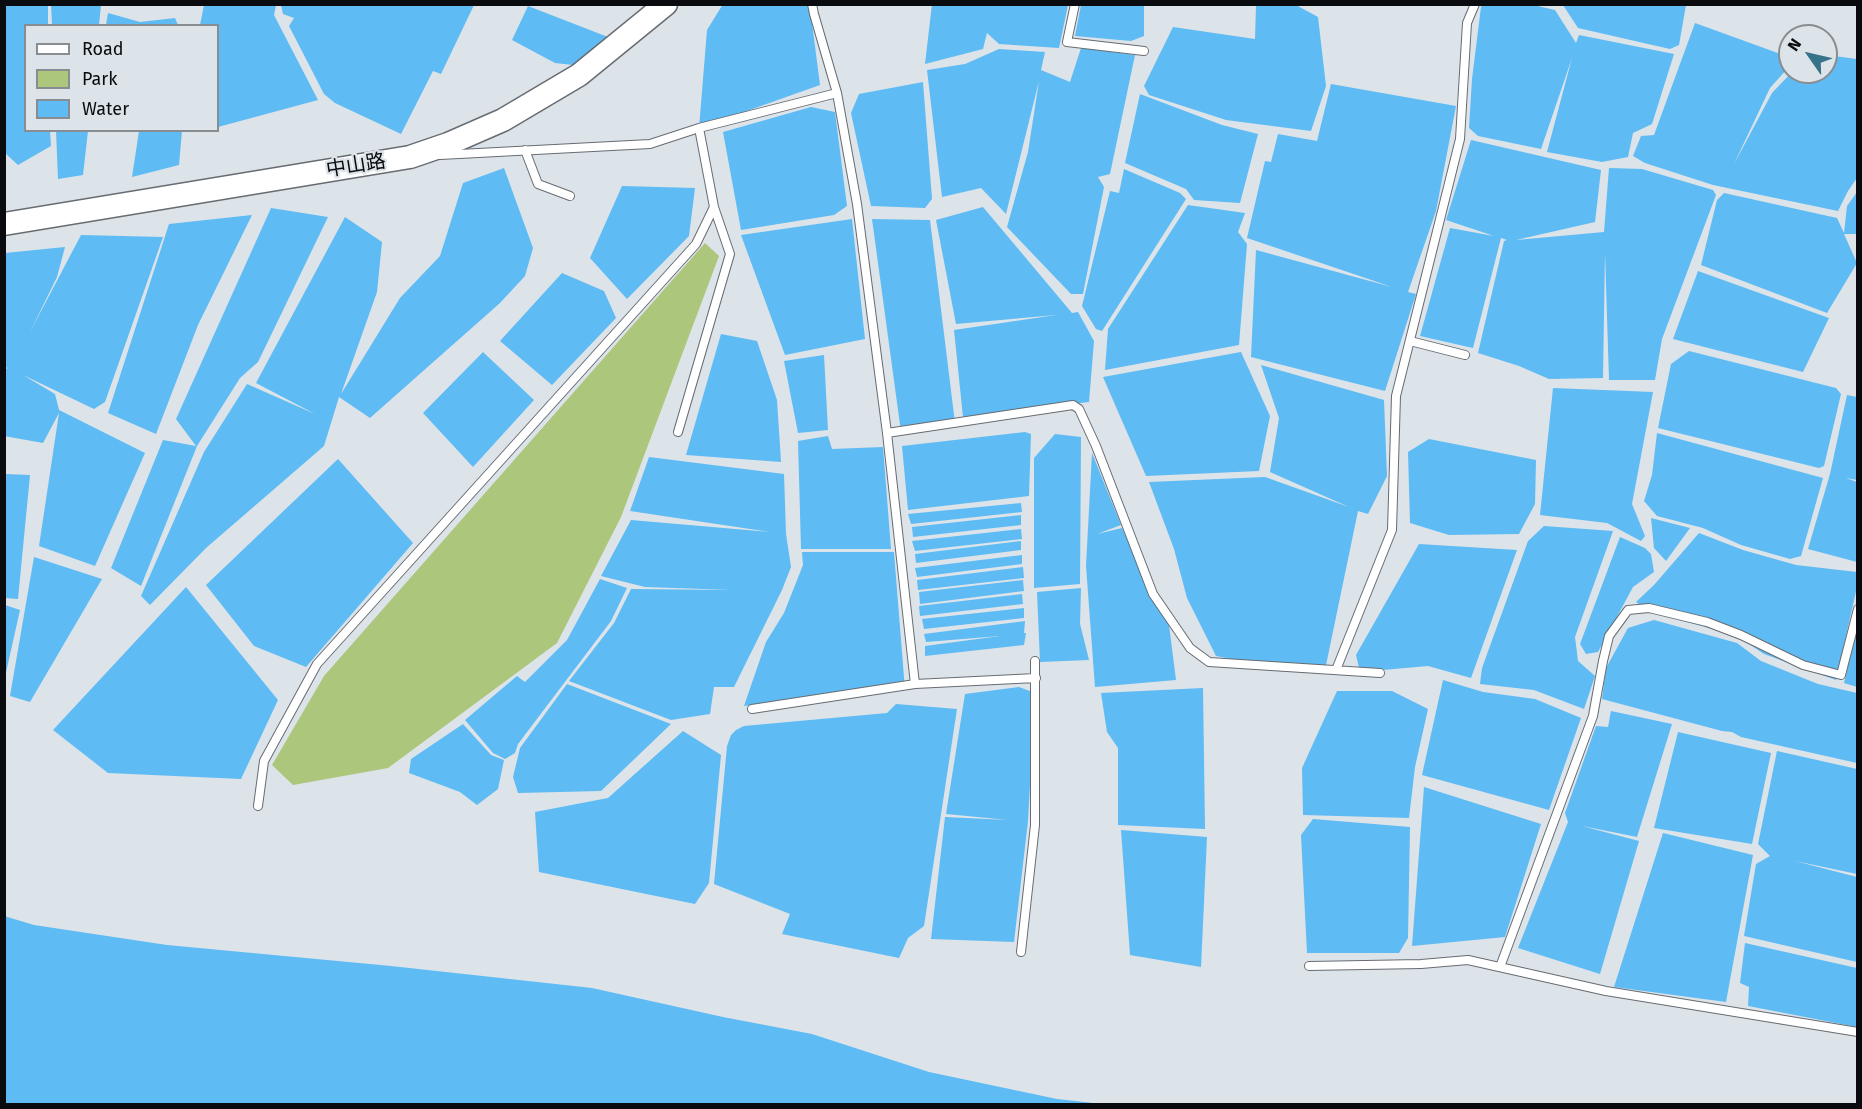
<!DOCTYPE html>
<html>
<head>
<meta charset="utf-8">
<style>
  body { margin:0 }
  #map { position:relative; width:1862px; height:1109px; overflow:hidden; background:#dce3e9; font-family:"Fira Sans",sans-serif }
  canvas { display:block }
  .frame { position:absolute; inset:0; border:6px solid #090b0e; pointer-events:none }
  .legend { position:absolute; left:24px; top:24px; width:195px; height:108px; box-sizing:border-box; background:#dce3e9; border:2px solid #888d91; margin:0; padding:8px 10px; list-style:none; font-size:18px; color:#090b0e }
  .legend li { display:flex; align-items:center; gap:12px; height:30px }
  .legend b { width:30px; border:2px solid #888d91 }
  .north { position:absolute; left:1778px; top:24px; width:60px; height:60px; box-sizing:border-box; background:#dce3e9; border:2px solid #888d91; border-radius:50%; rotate:304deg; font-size:16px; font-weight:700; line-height:24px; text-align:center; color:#090b0e }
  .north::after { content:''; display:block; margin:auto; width:21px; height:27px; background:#367289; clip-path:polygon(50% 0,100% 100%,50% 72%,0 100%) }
</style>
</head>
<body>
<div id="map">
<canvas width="1862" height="1109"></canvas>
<div class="frame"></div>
<ul class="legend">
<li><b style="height:8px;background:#fff"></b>Road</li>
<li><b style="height:16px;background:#acc67b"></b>Park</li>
<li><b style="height:16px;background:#5ebbf4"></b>Water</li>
</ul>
<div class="north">N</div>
</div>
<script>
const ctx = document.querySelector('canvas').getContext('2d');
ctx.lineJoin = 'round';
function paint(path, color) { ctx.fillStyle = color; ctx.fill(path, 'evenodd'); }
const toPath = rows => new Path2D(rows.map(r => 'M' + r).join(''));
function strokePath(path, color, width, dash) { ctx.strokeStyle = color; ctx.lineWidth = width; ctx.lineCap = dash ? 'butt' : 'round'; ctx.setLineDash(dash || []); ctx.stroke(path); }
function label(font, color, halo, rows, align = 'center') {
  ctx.font = font + ' "Fira Sans","Noto Sans TC",sans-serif'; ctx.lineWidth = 4.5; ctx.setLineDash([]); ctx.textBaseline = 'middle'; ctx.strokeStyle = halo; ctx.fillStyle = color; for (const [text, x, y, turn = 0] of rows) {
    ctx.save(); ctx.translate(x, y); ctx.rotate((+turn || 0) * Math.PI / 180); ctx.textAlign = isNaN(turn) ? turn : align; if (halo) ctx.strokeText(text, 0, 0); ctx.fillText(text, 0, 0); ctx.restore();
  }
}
const green = toPath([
  [705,243,719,256,621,517,557,643,388,768,293,785,272,765,324,676]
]);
const water = toPath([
  [5,4,48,5,48,25,26,26,26,130,50,131,51,146,18,165,5,153],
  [723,4,811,5,812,23,820,85,699,128,707,30],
  [932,4,992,5,1068,5,1059,48,999,44,987,33,983,49,925,64],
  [1267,4,1296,5,1318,17,1326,86,1311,131,1226,120,1149,95,1144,86,1173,27,1255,39,1256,6],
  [51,5,101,5,99,25,52,25],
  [204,5,276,5,274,15,318,100,218,127,218,26,200,25],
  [281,5,281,4,474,5,441,74,433,71,401,134,335,103,324,94,289,26,294,18,283,14],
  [1081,5,1144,5,1144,36,1131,41,1075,36],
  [1483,5,1533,5,1555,10,1576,43,1579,35,1674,54,1652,124,1633,133,1628,157,1602,162,1547,152,1572,58,1541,149,1478,136,1469,128,1472,79,1481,7],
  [1563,5,1686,5,1679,45,1670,49,1578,28],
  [528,6,608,37,573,65,555,63,512,40],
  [108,13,140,22,175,18,178,25,106,25],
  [1695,23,1786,56,1787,69,1770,88,1734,164,1772,93,1792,72,1826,72,1826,55,1857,59,1857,178,1848,191,1838,211,1713,185,1645,163,1633,156,1641,136,1654,135],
  [1081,48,1135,55,1110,174,1098,177,1104,187,1083,294,1071,294,1007,227,1028,152,1039,81,1006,214,981,188,942,197,927,70,965,64,999,49,1045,52,1041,70,1070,82],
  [923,82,932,199,925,208,871,206,851,113,859,94],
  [1331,84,1456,106,1436,211,1408,292,1416,294,1385,391,1251,357,1256,250,1392,287,1247,238,1265,161,1271,162,1278,134,1317,141],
  [1140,94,1222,125,1258,134,1240,203,1194,200,1186,189,1125,163],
  [811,107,835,112,847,206,834,215,741,230,723,132],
  [56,131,88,131,83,175,58,179],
  [139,131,182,131,179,165,132,177],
  [1471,140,1601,170,1595,222,1516,240,1604,232,1609,168,1642,169,1713,190,1716,195,1662,339,1655,380,1609,380,1605,252,1603,378,1549,379,1519,366,1478,353,1504,241,1507,240,1501,238,1473,348,1420,336,1450,228,1494,236,1446,220],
  [504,168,533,248,525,276,500,303,370,418,339,397,324,446,206,548,150,605,141,596,204,452,247,384,315,414,256,383,345,217,382,242,377,292,341,394,400,298,440,256,463,183],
  [1124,169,1180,193,1186,199,1102,331,1096,329,1082,306,1110,191,1119,193],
  [622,186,695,188,689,236,627,299,590,258],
  [1857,192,1857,234,1844,234,1857,263,1827,313,1701,265,1717,200,1724,193,1837,218,1844,233,1847,206],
  [1188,205,1245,213,1238,232,1247,244,1239,345,1105,370,1108,329],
  [983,207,1072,313,1078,312,1094,341,1089,402,963,417,954,330,1056,315,956,324,936,220],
  [271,208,328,217,258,362,240,378,197,446,141,586,111,568,163,440,196,446,176,419],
  [252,215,198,325,156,434,108,413,169,224],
  [852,219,865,339,785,355,741,235],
  [872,219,930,220,955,423,901,432],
  [81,235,163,237,105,402,94,409,23,375,55,394,59,410,145,453,95,566,39,546,59,413,43,443,4,436,5,369,8,368,4,367,5,253,65,247,57,277,30,332],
  [1698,271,1829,318,1803,372,1673,339],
  [562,273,604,291,616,318,552,385,500,341],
  [721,334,757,341,777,400,781,462,686,455],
  [1689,351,1836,388,1841,394,1824,466,1819,468,1658,428,1671,364],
  [483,352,534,400,473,467,423,413],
  [1241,352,1270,416,1259,471,1146,476,1103,377],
  [824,355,828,430,798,433,784,361],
  [1261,365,1384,400,1387,476,1368,514,1358,511,1325,670,1273,667,1216,656,1187,598,1174,549,1149,482,1265,477,1349,507,1270,472,1279,418],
  [1553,388,1653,392,1632,504,1645,536,1641,541,1607,523,1540,515],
  [1847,395,1857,397,1857,480,1846,478,1857,482,1857,562,1808,549,1830,474],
  [1025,432,1031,434,1029,496,908,510,902,446],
  [1657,433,1823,478,1801,556,1790,559,1741,545,1703,528,1657,516,1644,501,1652,475],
  [1055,434,1081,437,1080,584,1034,588,1034,458],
  [828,436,832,449,883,447,891,549,801,549,798,441],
  [1429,439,1536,460,1535,504,1519,534,1449,535,1410,523,1408,452],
  [1092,453,1121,525,1097,534,1122,528,1136,559,1168,617,1176,680,1095,687,1086,566],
  [649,457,784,474,786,534,791,567,782,590,734,687,714,687,710,714,671,720,569,681,614,623,631,589,733,590,645,587,601,576,631,520,770,532,630,511],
  [338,459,413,543,306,667,254,646,206,585],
  [5,474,30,475,18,599,5,598],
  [1021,503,1022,512,911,524,908,514],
  [1021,515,1021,525,913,537,912,527],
  [1651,518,1690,528,1666,561,1654,548],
  [1544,526,1613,531,1575,637,1578,661,1595,676,1584,709,1534,690,1480,684,1482,668,1528,541],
  [1021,529,1022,539,915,551,912,541],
  [1699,533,1743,550,1796,565,1857,572,1857,587,1836,680,1764,654,1743,640,1712,629,1651,612,1636,602,1654,585],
  [1620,537,1645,548,1651,554,1654,572,1633,587,1598,652,1586,654,1580,644],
  [1021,541,1021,550,916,563,915,554],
  [1419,544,1517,550,1471,678,1428,666,1360,672,1356,655],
  [802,552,894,552,905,690,744,706,766,642,784,613,803,565],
  [1022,555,1022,564,917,577,915,568],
  [34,557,102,579,30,702,10,696],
  [1023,567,1024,578,918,590,917,580],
  [600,579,627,588,611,621,518,744,515,753,505,759,493,753,465,720,517,676,525,682,567,640],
  [1023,580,1024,591,920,604,919,592],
  [186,587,278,700,241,779,108,773,53,730],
  [1081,588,1080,624,1089,660,1040,662,1037,592],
  [1022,594,1023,604,920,616,919,606],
  [5,605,20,610,5,677,4,605],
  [1024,608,1024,618,924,629,922,619],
  [1654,620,1737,643,1761,661,1818,684,1857,693,1857,763,1741,737,1732,732,1722,731,1602,699,1606,668,1628,628],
  [1025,621,1024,633,1026,633,1024,645,925,656,925,646,1000,636,926,642,924,634],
  [1857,627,1857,687,1844,683],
  [1443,680,1483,692,1535,699,1581,718,1549,810,1422,775],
  [567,684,671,724,601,791,518,793,513,777,520,748],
  [1019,687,1035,693,1028,821,1014,942,931,939,945,817,1008,820,946,814,965,694],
  [1203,688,1205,829,1118,825,1118,748,1107,732,1101,693],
  [1337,691,1392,691,1428,709,1415,767,1409,818,1303,815,1302,768],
  [896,704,957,709,924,926,908,938,899,958,782,934,790,914,714,884,727,746,731,735,736,730,744,726,887,713],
  [1611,711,1672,724,1637,837,1582,826,1639,841,1600,974,1518,948,1568,822,1565,813,1596,726,1608,727],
  [463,724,491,755,504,760,498,789,477,805,460,792,409,773,411,759],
  [683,731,721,755,709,883,695,904,539,872,535,812,608,798],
  [1678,732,1771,753,1752,844,1654,828],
  [1777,751,1857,769,1857,874,1795,861,1857,877,1857,962,1744,936,1756,864,1770,856,1758,844],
  [1424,787,1541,824,1505,937,1412,946],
  [1313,819,1410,827,1408,938,1399,953,1307,953,1301,835],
  [1121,830,1207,837,1201,967,1130,955],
  [1663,833,1753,855,1726,1002,1614,987],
  [4,916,34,925,167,945,391,966,592,988,723,1017,812,1034,929,1072,1057,1099,1102,1104,5,1104],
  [1745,943,1857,968,1857,1027,1748,1006,1749,987,1740,983]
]);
const lane = toPath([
  [812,4,814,14,837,93,857,204,887,433,915,684],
  [1075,4,1067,42,1144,51],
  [525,150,538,184,570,196],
  [440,155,650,144,699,128,837,93],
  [1410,341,1465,355],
  [678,432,730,254,714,207],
  [887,433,1073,405,1079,409,1096,446,1153,594,1190,648,1209,662,1380,673],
  [1336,670,1392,530,1396,396,1460,139,1467,23,1475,4],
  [752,709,915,684,1036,678],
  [258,806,264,761,317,664,696,244,714,207,699,128],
  [1021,952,1035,825,1035,661],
  [1309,966,1421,964,1468,960,1606,991,1858,1032],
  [1500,967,1593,716,1603,661,1609,636,1628,610,1649,608,1707,622,1741,635,1803,665,1841,675,1858,609]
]);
const secondary = toPath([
  [4,224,410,157,448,144,503,120,579,75,666,4]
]);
const streetNames = [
  ["中山路",356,166,-9]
];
paint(green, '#acc67b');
paint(water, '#5ebbf4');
strokePath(lane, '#676c72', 10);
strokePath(secondary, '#676c72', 25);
strokePath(lane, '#fff', 8);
strokePath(secondary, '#fff', 22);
label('20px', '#090b0e', '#dce3e9', streetNames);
</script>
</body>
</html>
